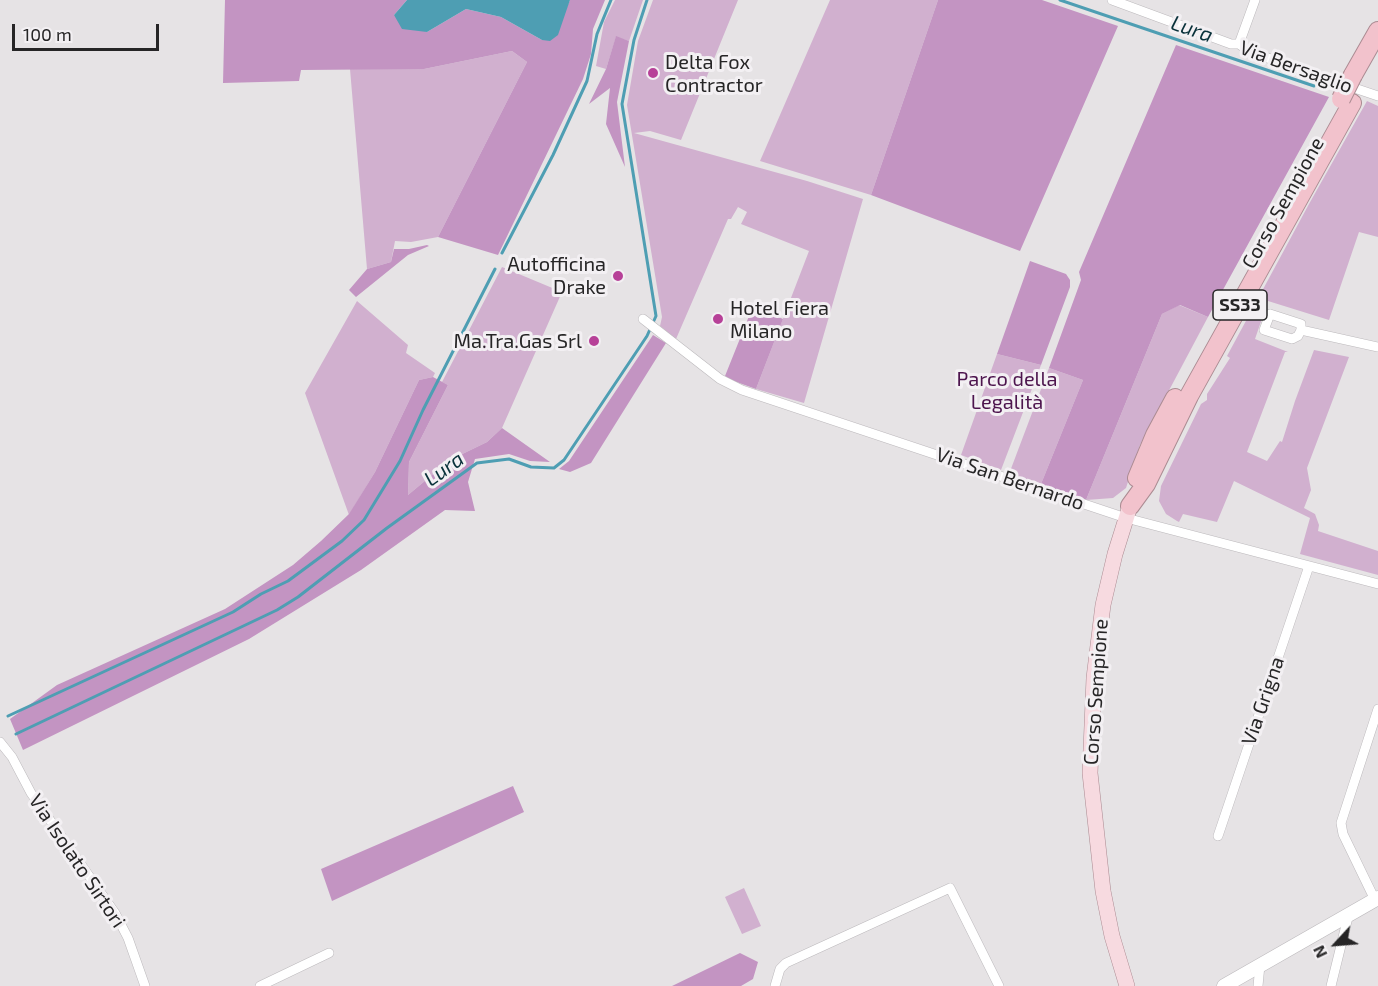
<!DOCTYPE html>
<html>
<head>
<meta charset="utf-8">
<style>
  body { margin:0 }
  #map { position:relative; width:1378px; height:986px; overflow:hidden; background:#e6e3e5; font-family:"Exo 2",sans-serif }
  canvas { display:block }
  .north { position:absolute; left:1306px; top:914px; width:60px; height:60px; -webkit-text-stroke:4px #f3f0f3; paint-order:stroke; rotate:244deg; font-size:16px; font-weight:700; line-height:24px; text-align:center; color:#262526 }
  .north::after { content:''; display:block; margin:auto; width:21px; height:27px; background:#262526; clip-path:polygon(50% 0,100% 100%,50% 72%,0 100%) }
  .scale { position:absolute; left:12px; top:24px; width:147px; height:27px; box-sizing:border-box; border:3px solid #262526; border-top:0; padding-left:8px; font-size:18px; line-height:21px; white-space:nowrap; color:#262526; -webkit-text-stroke:4px #f3f0f3; paint-order:stroke }
</style>
</head>
<body>
<div id="map">
<canvas width="1378" height="986"></canvas>
<div class="north">N</div>
<div class="scale">100 m</div>
</div>
<script>
const ctx = document.querySelector('canvas').getContext('2d');
ctx.lineJoin = 'round';
function paint(path, color) { ctx.fillStyle = color; ctx.fill(path, 'evenodd'); }
const toPath = rows => new Path2D(rows.map(r => 'M' + r).join(''));
function strokePath(path, color, width, dash) { ctx.strokeStyle = color; ctx.lineWidth = width; ctx.lineCap = dash ? 'butt' : 'round'; ctx.setLineDash(dash || []); ctx.stroke(path); }
function label(font, color, halo, rows, align = 'center') {
  ctx.font = font + ' "Exo 2",sans-serif'; ctx.lineWidth = 6; ctx.setLineDash([]); ctx.textBaseline = 'middle'; ctx.strokeStyle = halo; ctx.fillStyle = color; for (const [text, x, y, turn = 0] of rows) {
    ctx.save(); ctx.translate(x, y); ctx.rotate((+turn || 0) * Math.PI / 180); ctx.textAlign = isNaN(turn) ? turn : align; if (halo) ctx.strokeText(text, 0, 0); ctx.fillText(text, 0, 0); ctx.restore();
  }
}
const green = toPath([
  [615,0,643,0,629,41,616,37,606,69,596,66,604,22],
  [653,0,738,0,681,140,650,131,634,133,807,181,863,199,804,403,756,389,809,251,741,224,747,212,738,207,731,219,728,219,676,339,660,326,662,317,627,105,638,41],
  [830,0,938,0,871,195,760,161],
  [512,51,527,62,438,237,411,242,395,241,391,262,367,269,350,69,424,69],
  [1367,101,1378,106,1378,237,1359,232,1329,320,1268,301,1255,339,1288,352,1285,352,1247,452,1267,461,1280,441,1282,442,1295,401,1314,350,1349,357,1307,468,1311,490,1304,508,1315,514,1319,525,1318,531,1378,551,1378,575,1300,554,1310,518,1234,481,1217,522,1183,514,1179,522,1177,521,1166,514,1159,501,1161,486,1201,404,1207,400,1207,394,1230,358,1227,356,1309,204],
  [502,267,562,292,502,428,487,442,450,460,408,495,409,462,448,385,442,382],
  [357,301,408,345,406,353,435,373,433,377,419,380,375,472,349,515,305,393],
  [1179,305,1208,317,1140,445,1126,488,1113,498,1086,500,1162,314],
  [997,354,1041,365,1001,470,961,455],
  [1049,368,1083,380,1041,484,1009,474],
  [744,888,761,926,742,934,725,897]
]);
const forest = toPath([
  [225,0,407,0,394,15,427,32,466,9,501,17,542,40,565,11,570,0,605,0,593,29,591,54,583,79,498,255,438,237,527,62,512,51,424,69,301,70,299,81,223,83],
  [938,0,1042,0,1118,26,1020,251,871,195],
  [616,36,629,41,617,102,625,167,606,124,610,88,589,104,606,69],
  [1176,45,1329,97,1208,317,1180,305,1162,314,1086,500,1041,484,1083,380,1049,368,1081,280,1079,272],
  [427,245,429,246,408,255,356,297,349,290,367,269,391,262,394,249,409,249],
  [1030,261,1066,274,1070,280,1070,287,1041,365,997,354],
  [753,306,783,319,756,389,731,380,725,376],
  [653,335,666,343,591,463,570,472,559,469,569,461],
  [433,377,448,385,409,462,408,495,450,460,487,442,502,428,550,462,530,461,509,454,475,459,468,482,475,511,445,510,361,570,249,639,23,750,10,719,57,685,225,609,293,565,321,541,349,514,375,472,419,380],
  [513,786,524,812,332,901,321,869],
  [740,953,758,962,753,979,741,986,672,986]
]);
const water = toPath([
  [407,0,570,0,558,35,550,41,542,40,501,17,466,9,427,32,402,29,394,15]
]);
const stream = toPath([
  [1060,0,1314,86],
  [502,253,553,155,587,81,597,34,611,0],
  [8,716,233,612,261,594,288,581,342,541,364,520,400,461,423,410,495,269],
  [16,734,277,610,298,597,387,528,477,463,509,459,531,467,554,468,564,460,647,336,656,316,622,104,634,40,647,0]
]);
const street = toPath([
  [1112,0,1231,44,1239,44,1247,50,1286,65,1378,96],
  [1239,44,1255,0],
  [1270,314,1301,324,1301,330,1298,336,1292,339,1264,330,1270,314],
  [643,319,720,379,742,390,1126,518,1378,584],
  [1301,330,1378,347],
  [0,742,12,757,31,793,115,913,128,938,145,986],
  [1218,836,1309,566],
  [1375,900,1343,834,1341,823,1378,709],
  [260,986,329,953],
  [775,986,780,969,786,963,950,888,999,986],
  [1258,986,1260,965],
  [1331,986,1349,913]
]);
const secondary = toPath([
  [1224,986,1378,898]
]);
const primary = toPath([
  [1127,986,1112,936,1103,891,1090,773,1094,678,1103,605,1115,554,1130,506]
]);
const highway = toPath([
  [1353,75,1378,31],
  [1137,478,1155,435,1175,398],
  [1130,506,1146,484,1189,396,1352,103]
]);
const highwayBridge = toPath([
  [1341,99,1353,75]
]);
const markers = [
  [653,73,6,"#b74198"],
  [618,276,6,"#b74198"],
  [718,319,6,"#b74198"],
  [594,341,6,"#b74198"]
];
const shields = [
  [1240,305,54]
];
const shieldNames = [
  ["SS33",1240,305]
];
const poiNames = [
  ["Delta Fox",665,62],
  ["Contractor",665,85],
  ["Autofficina",606,264,"right"],
  ["Drake",606,287,"right"],
  ["Hotel Fiera",730,308],
  ["Milano",730,331],
  ["Ma.Tra.Gas Srl",582,341,"right"]
];
const streetNames = [
  ["Via Bersaglio",1296,67,20],
  ["Corso Sempione",1283,203,-61],
  ["Via San Bernardo",1010,479,19],
  ["Corso Sempione",1096,692,-86],
  ["Via Grigna",1263,701,-71],
  ["Via Isolato Sirtori",77,861,56]
];
const parkNames = [
  ["Parco della",1007,379],
  ["Legalità",1007,402]
];
const waterNames = [
  ["Lura",1192,29,19],
  ["Lura",444,469,-36]
];
paint(green, '#d1b0cf');
paint(forest, '#c394c2');
paint(water, '#4e9eb3');
strokePath(stream, '#4e9eb3', 3);
strokePath(street, '#bcb9bc', 10);
strokePath(secondary, '#bcb9bc', 15);
strokePath(primary, '#ab8b92', 16);
strokePath(highway, '#ab8b92', 20);
strokePath(street, '#fff', 9);
strokePath(secondary, '#fff', 14);
strokePath(primary, '#f7dae0', 15);
strokePath(highway, '#f2c2cc', 18);
strokePath(highwayBridge, '#ab8b92', 20, []);
strokePath(highwayBridge, '#f2c2cc', 18);
for (const [x, y, r, color] of markers) { const dot = new Path2D(); dot.arc(x, y, r, 0, 2 * Math.PI); ctx.fillStyle = color; ctx.fill(dot); strokePath(dot, '#f3f0f3', 2); }
for (const [x, y, w] of shields) { const box = new Path2D(); box.roundRect(x - w / 2, y - 15, w, 30, 4.5); ctx.fillStyle = '#f3f0f3'; ctx.fill(box); strokePath(box, '#262526', 1.5); }
label('bold 18px', '#262526', null, shieldNames);
label('20px', '#262526', '#f3f0f3', poiNames, 'left');
label('20px', '#262526', '#f3f0f3', streetNames);
label('20px', '#4d154e', '#f3f0f3', parkNames);
label('italic 21px', '#09313a', '#f3f0f3', waterNames);
</script>
</body>
</html>
